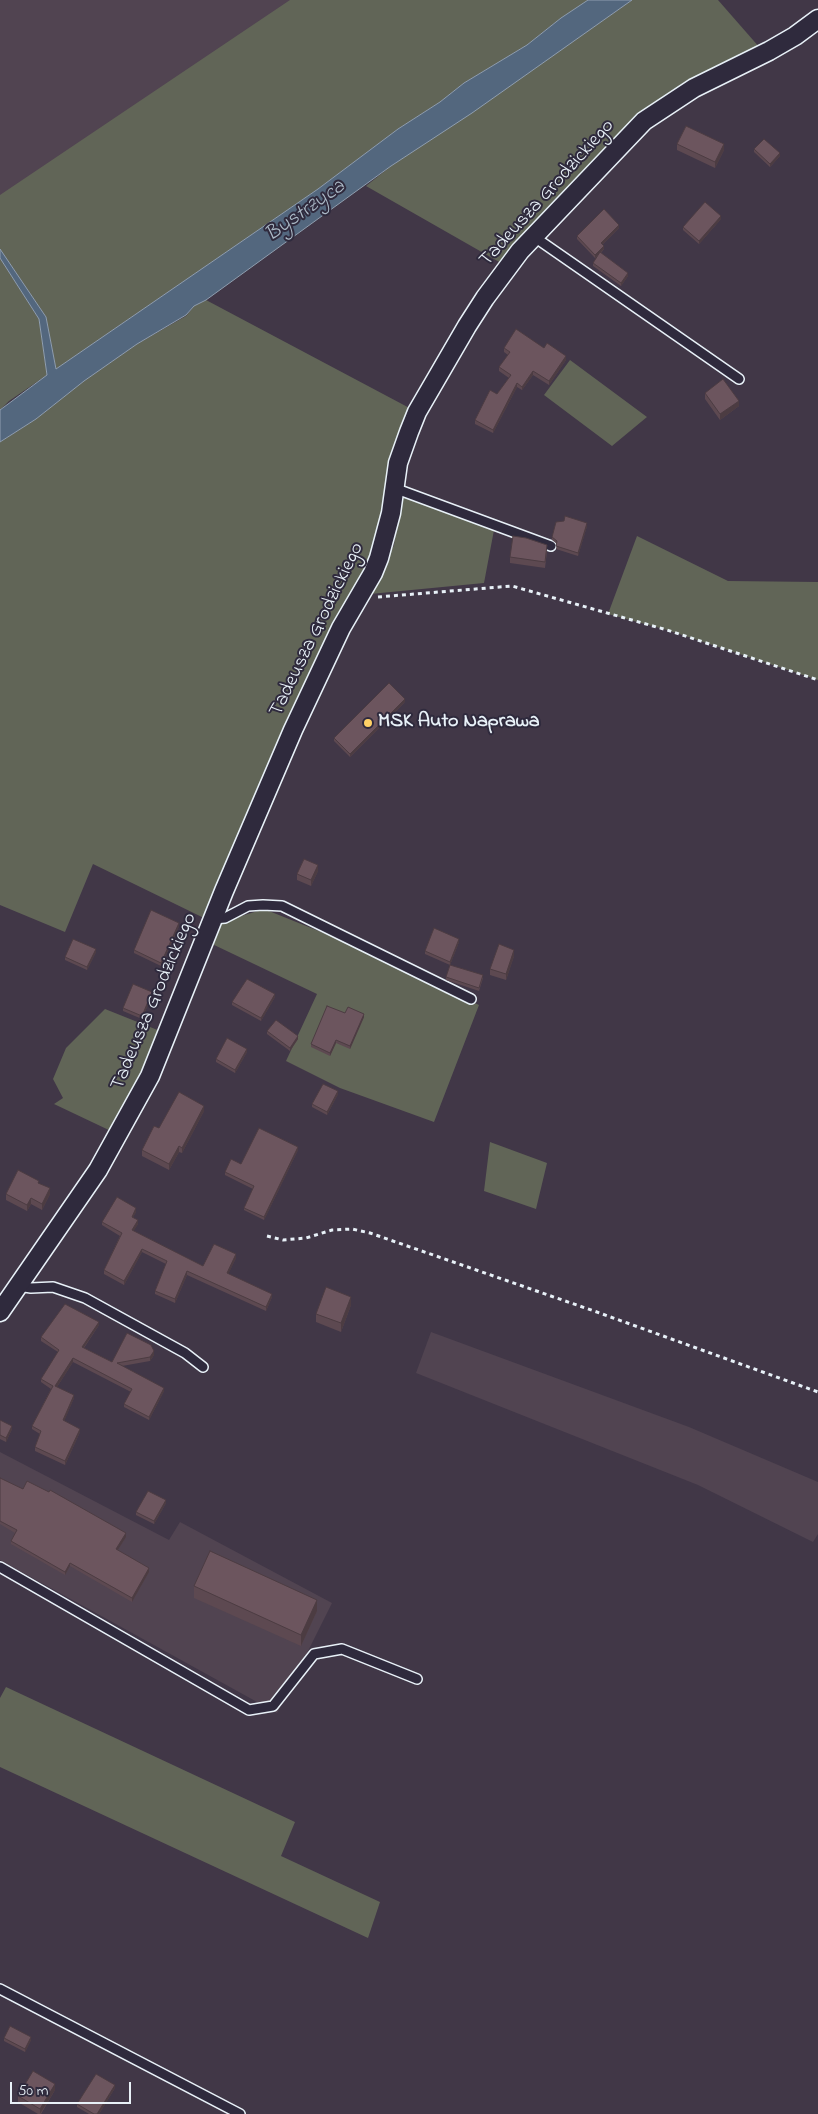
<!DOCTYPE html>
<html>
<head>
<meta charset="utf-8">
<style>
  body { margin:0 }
  #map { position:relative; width:818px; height:2114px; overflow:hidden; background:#413747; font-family:"Indie Flower",sans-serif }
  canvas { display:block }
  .scale { position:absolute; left:10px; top:2082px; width:121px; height:22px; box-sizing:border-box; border:2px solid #e8f1f8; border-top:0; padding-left:6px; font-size:15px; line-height:18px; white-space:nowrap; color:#e8f1f8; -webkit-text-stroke:4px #2f2a3d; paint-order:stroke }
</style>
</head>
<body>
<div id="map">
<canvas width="818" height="2114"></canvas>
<div class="scale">50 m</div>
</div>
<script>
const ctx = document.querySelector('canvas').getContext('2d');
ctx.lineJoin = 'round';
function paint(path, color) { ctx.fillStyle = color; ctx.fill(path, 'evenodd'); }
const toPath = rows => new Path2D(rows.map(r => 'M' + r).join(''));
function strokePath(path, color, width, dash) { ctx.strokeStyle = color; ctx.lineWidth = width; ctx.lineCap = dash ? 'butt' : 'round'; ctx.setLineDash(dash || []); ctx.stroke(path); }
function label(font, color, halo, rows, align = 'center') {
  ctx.font = font + ' "Indie Flower",sans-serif'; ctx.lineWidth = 4; ctx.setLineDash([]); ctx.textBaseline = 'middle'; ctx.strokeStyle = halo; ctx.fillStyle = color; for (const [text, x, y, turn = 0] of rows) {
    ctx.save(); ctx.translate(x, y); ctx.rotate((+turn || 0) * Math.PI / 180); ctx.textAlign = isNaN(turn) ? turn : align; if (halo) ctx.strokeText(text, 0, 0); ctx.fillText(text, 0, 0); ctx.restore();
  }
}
const built = toPath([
  [0,0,414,0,0,275],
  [431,1332,689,1427,818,1482,818,1534,813,1542,698,1485,416,1373],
  [0,1452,169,1540,180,1522,332,1603,277,1713,0,1560]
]);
const green = toPath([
  [290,0,588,0,561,18,527,45,464,83,440,102,398,129,318,189,56,369,46,317,0,249,0,195],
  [632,0,718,0,760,48,665,113,508,267,366,186,391,166,472,112],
  [0,258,39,319,47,375,9,401,0,410],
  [206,300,417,412,391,513,206,919,93,864,65,932,0,905,0,442,36,419,84,381,137,344,186,316,194,306],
  [570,360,647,417,612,446,544,395],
  [400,496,494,530,484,583,370,594,394,545],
  [637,536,728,581,818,582,818,680,667,630,608,614],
  [264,909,341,940,479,1005,434,1122,340,1088,286,1061,317,994,210,943,219,923],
  [105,1009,160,1031,113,1132,54,1104,63,1098,53,1079,66,1048],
  [490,1142,547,1163,536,1209,484,1191],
  [6,1687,295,1822,281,1856,380,1902,368,1938,0,1767,0,1698]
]);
const water = toPath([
  [588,0,632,0,472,113,391,166,206,300,194,306,186,315,137,344,84,381,36,419,0,442,0,410,47,375,39,319,0,258,0,249,46,317,56,369,318,189,398,129,440,102,464,83,527,45,561,18,588,0]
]);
const path = toPath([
  [378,597,512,586,667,630,818,680],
  [267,1236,283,1240,306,1238,332,1230,352,1229,370,1233,594,1311,818,1392]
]);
const lane = toPath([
  [533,236,739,379],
  [394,488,551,546],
  [213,919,225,918,248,906,263,905,282,906,471,999],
  [18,1286,31,1288,53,1287,85,1298,185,1353,203,1367],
  [0,1567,249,1710,273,1706,314,1654,342,1649,417,1679],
  [0,1989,240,2114]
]);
const street = toPath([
  [0,1312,98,1170,150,1076,224,891,293,730,341,628,373,573,379,558,391,513,398,463,409,432,417,412,467,326,485,298,520,251,644,121,694,88,769,51,795,36,818,19]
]);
const wall = toPath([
  [677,144,724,150,715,168,677,150],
  [754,149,780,156,770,167,754,152],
  [721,219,699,244,683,230,683,227],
  [619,228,602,245,604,249,601,253,628,276,621,286,593,266,593,263,598,256,595,258,577,239,577,236],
  [504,348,544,348,566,360,549,385,533,375,522,390,517,387,493,433,475,424,475,420,497,394,509,378,499,371,499,367,508,355,504,352],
  [705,393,739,406,720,420,705,399],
  [587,526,578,556,556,549,557,544,552,540,552,537],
  [547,551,545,568,510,563,510,557],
  [405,702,350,757,334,741,334,738],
  [318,871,311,886,297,880,297,874],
  [179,926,161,966,134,953,134,950],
  [459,942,450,965,483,978,479,991,446,980,446,977,450,965,425,954,425,951],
  [96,952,87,970,65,960,65,957],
  [514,956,506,980,490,975,490,969],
  [152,995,142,1019,123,1011,123,1008],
  [275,997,261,1021,232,1005,232,1002],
  [345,1013,364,1017,350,1049,336,1043,330,1056,311,1047,311,1044],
  [267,1031,298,1039,290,1051,267,1034],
  [247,1052,235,1073,216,1062,216,1059],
  [338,1094,327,1115,312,1107,312,1104],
  [204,1111,182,1153,179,1152,169,1170,142,1156,142,1150,159,1128],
  [298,1150,264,1220,244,1210,244,1208,253,1189,225,1175,225,1172,241,1164],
  [39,1184,50,1194,42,1210,31,1204,27,1211,6,1200,6,1194],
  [136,1212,133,1217,138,1224,133,1231,203,1266,236,1258,228,1274,272,1297,266,1311,187,1275,175,1303,155,1294,155,1291,166,1264,142,1252,124,1285,104,1274,104,1270,120,1236,102,1225,102,1222],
  [351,1305,341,1332,316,1322,316,1314],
  [99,1325,84,1348,112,1362,154,1355,150,1361,122,1366,164,1391,149,1420,124,1407,124,1404,131,1392,73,1362,57,1387,74,1398,64,1421,80,1432,65,1465,35,1451,35,1447,40,1434,32,1429,32,1426,51,1389,41,1382,41,1379,58,1352,41,1341,41,1337],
  [0,1420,12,1429,6,1442,0,1439],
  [0,1478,126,1537,118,1550,149,1572,132,1602,70,1566,65,1575,11,1544,11,1541,15,1533,0,1524],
  [166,1503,154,1524,136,1515,136,1512],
  [194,1586,317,1611,301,1646,194,1598],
  [4,2038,31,2040,25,2052,4,2041],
  [115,2088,99,2114,89,2114,77,2107,77,2104],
  [55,2090,41,2114,38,2114,18,2102,18,2096]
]);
const shadedWall = toPath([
  [724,144,724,150,715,168,715,162],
  [780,153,780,156,770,167,770,164],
  [721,216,721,219,699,244,699,241],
  [619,225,619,228,601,246,601,243],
  [604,246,604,249,595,258,595,255],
  [628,273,628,276,621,286,621,283],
  [566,356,566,360,549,385,549,381],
  [533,371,533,375,522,390,522,387],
  [517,383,517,387,493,433,493,430],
  [739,401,739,406,720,420,720,414],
  [587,523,587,526,578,556,578,553],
  [405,699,405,702,350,757,350,754],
  [318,865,318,871,311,886,311,880],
  [179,923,179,926,161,966,161,963],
  [459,939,459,942,450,965,450,962],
  [96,949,96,952,87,970,87,967],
  [514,950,514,956,506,980,506,974],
  [152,992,152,995,142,1019,142,1016],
  [275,994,275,997,261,1021,261,1018],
  [364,1014,364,1017,350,1049,350,1046],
  [298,1036,298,1039,290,1051,290,1048],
  [336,1040,336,1043,330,1056,330,1053],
  [247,1049,247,1052,235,1073,235,1070],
  [338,1091,338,1094,327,1115,327,1112],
  [204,1106,204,1111,182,1153,182,1148],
  [179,1146,179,1152,169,1170,169,1164],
  [298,1147,298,1150,264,1220,264,1217],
  [50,1188,50,1194,42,1210,42,1204],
  [31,1198,31,1204,27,1211,27,1205],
  [136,1208,136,1212,132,1220,132,1217],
  [138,1220,138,1224,132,1234,132,1230],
  [142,1249,142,1252,124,1285,124,1281],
  [236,1254,236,1258,227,1277,227,1273],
  [187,1271,187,1275,175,1303,175,1299],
  [272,1294,272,1297,266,1311,266,1307],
  [351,1297,351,1305,341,1332,341,1323],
  [99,1322,99,1325,82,1350,82,1347],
  [154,1351,154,1355,150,1361,150,1357],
  [73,1358,73,1362,55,1390,55,1386],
  [164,1388,164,1391,149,1420,149,1417],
  [74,1395,74,1398,63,1424,63,1420],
  [12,1426,12,1429,6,1442,6,1438],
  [80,1429,80,1432,65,1465,65,1461],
  [166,1500,166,1503,154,1524,154,1521],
  [126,1533,126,1537,116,1553,116,1549],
  [70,1563,70,1566,65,1575,65,1572],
  [149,1568,149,1572,132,1602,132,1598],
  [317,1600,317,1611,301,1646,301,1635],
  [31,2037,31,2040,25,2052,25,2049],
  [55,2084,55,2090,40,2114,40,2109],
  [115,2085,115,2088,99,2114,97,2114]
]);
const building = toPath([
  [686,126,724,144,715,162,677,144,686,126],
  [764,139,780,153,770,164,754,149,764,139],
  [705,202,721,216,699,241,683,227,705,202],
  [604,209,619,225,601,243,604,246,595,255,577,236,604,209],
  [600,252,628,273,621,283,593,263,600,252],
  [516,329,544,348,547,343,566,356,549,381,533,371,522,387,517,383,493,430,475,420,490,390,497,394,511,375,499,367,510,352,504,348,516,329],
  [723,379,739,401,720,414,705,393,723,379],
  [565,516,587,523,578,553,556,546,557,541,552,537,556,522,564,521,565,516],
  [513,536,526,538,547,545,545,562,510,557,513,536],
  [389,683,405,699,350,754,334,738,389,683],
  [304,859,318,865,311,880,297,874,304,859],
  [151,910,179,923,161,963,134,950,151,910],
  [434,928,459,939,450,962,425,951,434,928],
  [73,939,96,949,87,967,65,957,73,939],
  [499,944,514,950,506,974,490,969,499,944],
  [450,965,483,975,479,988,446,977,450,965],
  [247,979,275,994,261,1018,232,1002,247,979],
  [133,984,152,992,142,1016,123,1008,133,984],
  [327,1006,345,1013,348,1007,364,1014,350,1046,336,1040,330,1053,311,1044,327,1006],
  [276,1020,298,1036,290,1048,267,1031,276,1020],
  [227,1038,247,1049,235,1070,216,1059,227,1038],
  [323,1084,338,1091,327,1112,312,1104,323,1084],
  [179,1092,204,1106,182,1148,179,1146,169,1164,142,1150,154,1126,159,1128,179,1092],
  [259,1128,298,1147,264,1217,244,1208,254,1186,225,1172,231,1159,241,1164,259,1128],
  [18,1170,39,1181,38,1183,50,1188,42,1204,31,1198,27,1205,6,1194,18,1170],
  [117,1197,136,1208,132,1217,138,1220,132,1230,203,1266,214,1244,236,1254,227,1273,272,1294,266,1307,187,1271,175,1299,155,1291,167,1261,142,1249,124,1281,104,1270,122,1233,102,1222,117,1197],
  [326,1287,351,1297,341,1323,316,1314,326,1287],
  [65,1304,99,1322,82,1347,112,1362,127,1333,151,1345,154,1351,150,1357,117,1363,164,1388,149,1417,124,1404,132,1389,73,1358,55,1386,74,1395,63,1420,80,1429,65,1461,35,1447,41,1431,32,1426,53,1386,41,1379,59,1350,41,1337,65,1304],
  [0,1420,12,1426,6,1438,0,1435,0,1420],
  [0,1478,23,1489,27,1481,49,1492,50,1490,126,1533,116,1549,149,1568,132,1598,70,1563,65,1572,11,1541,17,1530,0,1521,0,1478],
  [148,1491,166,1500,154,1521,136,1512,148,1491],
  [210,1551,317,1600,301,1635,194,1586,210,1551],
  [10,2026,31,2037,25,2049,4,2038,10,2026],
  [33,2071,55,2084,40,2109,18,2096,33,2071],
  [96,2074,115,2085,97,2114,94,2114,77,2104,96,2074]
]);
const markers = [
  [368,723,5,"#ffd166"]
];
const streetNames = [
  ["Tadeusza Grodzickiego",548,194,-48],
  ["Tadeusza Grodzickiego",318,630,-64],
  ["Tadeusza Grodzickiego",155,1002,-67]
];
const poiNames = [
  ["MSK Auto Naprawa",378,723]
];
const waterNames = [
  ["Bystrzyca",306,212,-35]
];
paint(built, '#514451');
paint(green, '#616557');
paint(water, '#53677e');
strokePath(water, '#8f9eaf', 1);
strokePath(lane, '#e8f1f8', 12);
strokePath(street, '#e8f1f8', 21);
strokePath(path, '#e8f1f8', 3, [4, 4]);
strokePath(lane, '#2f2a3d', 9);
strokePath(street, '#2f2a3d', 18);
paint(wall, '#5d4951');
paint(shadedWall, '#4c3c42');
paint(building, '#6c555e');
strokePath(building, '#4c3c42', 1);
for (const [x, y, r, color] of markers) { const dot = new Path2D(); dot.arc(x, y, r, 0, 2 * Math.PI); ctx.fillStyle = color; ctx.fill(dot); strokePath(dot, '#2f2a3d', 2); }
label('20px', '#e8f1f8', '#2f2a3d', streetNames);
label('bold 20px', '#e8f1f8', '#2f2a3d', poiNames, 'left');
label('italic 21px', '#acbac7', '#2f2a3d', waterNames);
</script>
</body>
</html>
